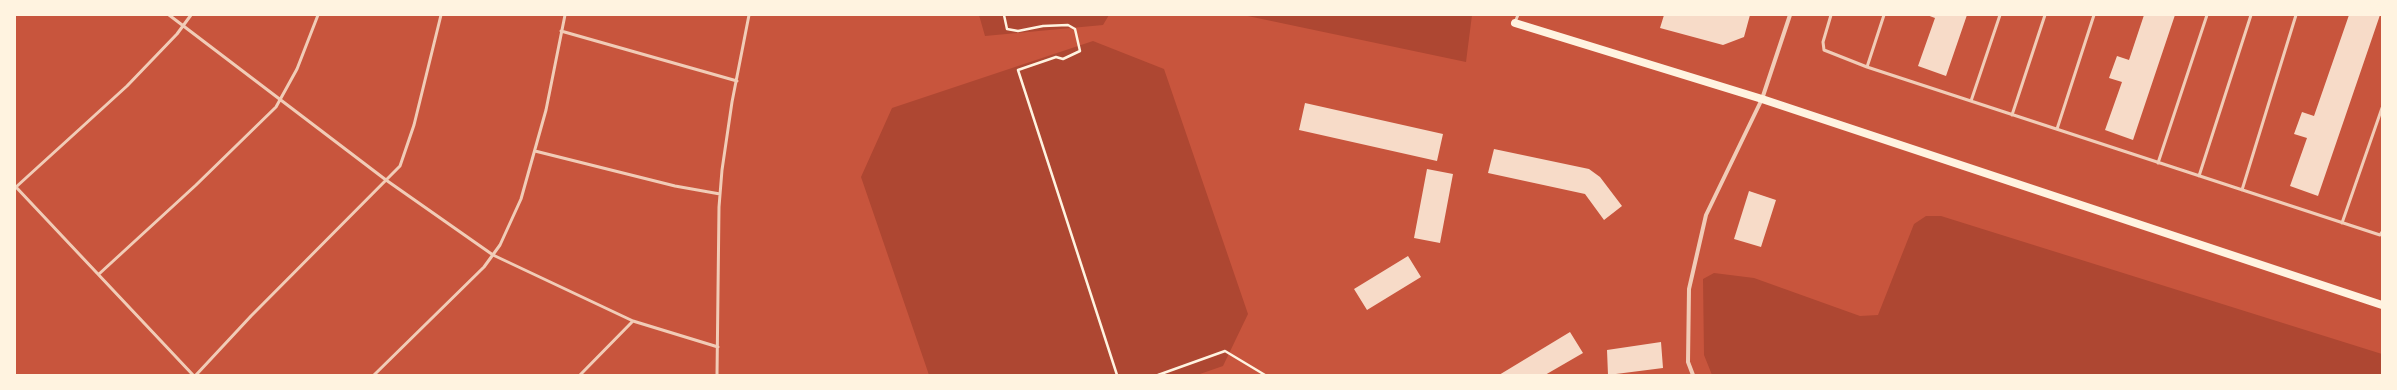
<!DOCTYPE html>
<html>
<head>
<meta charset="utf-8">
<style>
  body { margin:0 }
  #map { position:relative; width:2397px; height:390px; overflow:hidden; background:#c8553d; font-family:Figtree,sans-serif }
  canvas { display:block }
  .frame { position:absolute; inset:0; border:16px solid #fff3e0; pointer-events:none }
</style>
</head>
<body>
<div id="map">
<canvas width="2397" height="390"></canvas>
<div class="frame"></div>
</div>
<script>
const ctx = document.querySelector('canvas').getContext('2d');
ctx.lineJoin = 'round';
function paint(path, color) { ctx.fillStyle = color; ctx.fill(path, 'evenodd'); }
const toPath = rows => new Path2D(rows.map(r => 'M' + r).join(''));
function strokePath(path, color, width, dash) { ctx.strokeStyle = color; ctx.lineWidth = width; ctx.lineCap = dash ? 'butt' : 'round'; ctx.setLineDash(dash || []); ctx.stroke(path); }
const green = toPath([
  [979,15,1109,15,1103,25,985,36],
  [1243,15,1472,15,1466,62],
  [1093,41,1164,69,1248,314,1223,366,1197,375,929,375,861,177,892,108],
  [1926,216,1941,216,2382,354,2382,375,1712,375,1704,355,1703,279,1714,273,1754,278,1860,316,1878,315,1914,224]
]);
const building = toPath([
  [1664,15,1750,15,1744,37,1723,45,1660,28],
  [1927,15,1967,15,1946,76,1918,66,1935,18],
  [2144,15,2175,15,2133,140,2105,130,2122,82,2109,78,2117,56,2129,60],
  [2349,15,2380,15,2318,196,2290,186,2307,138,2294,134,2302,112,2314,116],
  [1305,103,1443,134,1437,161,1299,130],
  [1494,149,1589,169,1600,177,1622,206,1604,220,1585,194,1488,173],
  [1427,169,1453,174,1440,243,1414,238],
  [1749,191,1776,200,1761,247,1734,239],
  [1408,256,1421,277,1367,310,1354,289],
  [1570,332,1583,353,1545,375,1499,375],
  [1661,342,1663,368,1608,375,1607,350]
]);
const path = toPath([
  [1004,15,1007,29,1018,31,1043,26,1068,25,1075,29,1080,51,1063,59,1056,57,1018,70,1117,375],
  [1158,375,1225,351,1265,375]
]);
const service = toPath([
  [169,15,386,180,493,255,633,321,718,347],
  [1831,15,1823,42,1824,50,1867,67,2380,235,2382,232],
  [1515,22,1518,15],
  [561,31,737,81],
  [1867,67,1884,15],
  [1971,101,2000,15],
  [2012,115,2045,15],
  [2057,129,2094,15],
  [535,151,675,186,720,194],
  [2158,163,2207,15],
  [2199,176,2251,15],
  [15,186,193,375],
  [16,187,127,86,177,34,191,15],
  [2242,190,2296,15],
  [2342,223,2382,108],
  [99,274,196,185,276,107,297,69,318,15],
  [196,375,251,316,400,166,414,125,441,15],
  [374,375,484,267,500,245,521,199,546,110,565,15],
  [580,375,633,321],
  [717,375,719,207,722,170,732,102,749,15]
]);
const minor = toPath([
  [1693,375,1688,362,1689,289,1706,215,1762,99,1790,15]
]);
const secondary = toPath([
  [1515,23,1762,99,2382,305]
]);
paint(green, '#ae4732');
paint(building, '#f7dbc8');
strokePath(path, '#fff3e0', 2.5);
strokePath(service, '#f1ccb7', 3);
strokePath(minor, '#f1ccb7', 4);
strokePath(secondary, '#fff3e0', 8);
</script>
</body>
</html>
